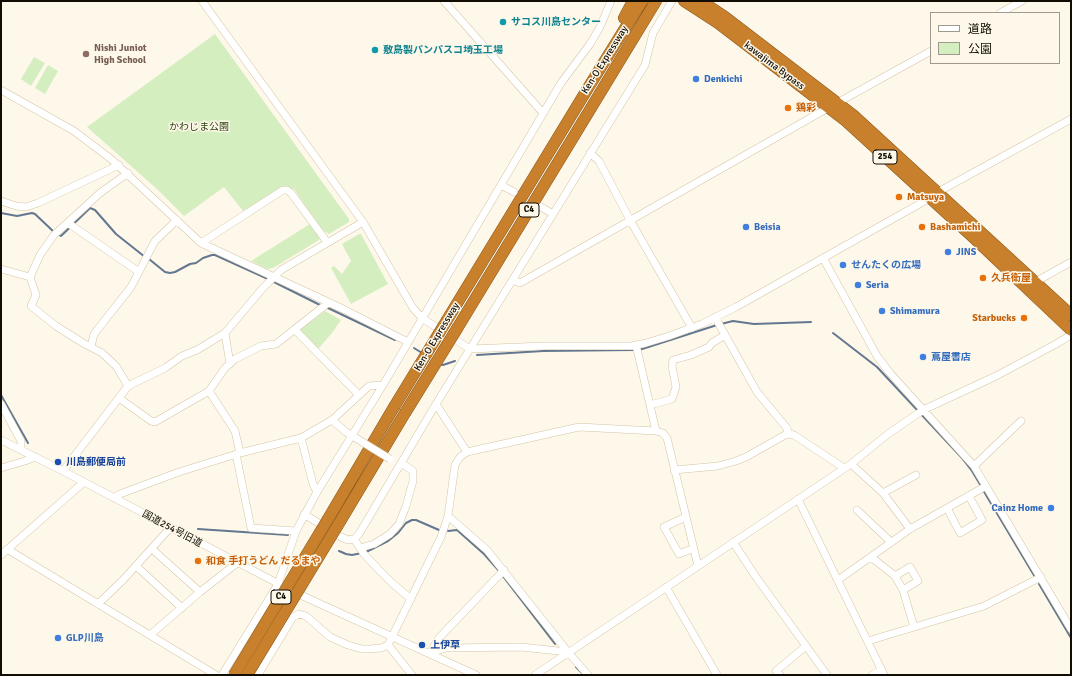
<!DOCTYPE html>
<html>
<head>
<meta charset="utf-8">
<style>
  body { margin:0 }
  #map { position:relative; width:1072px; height:676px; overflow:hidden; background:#fef8ea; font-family:Signika,"Noto Sans JP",sans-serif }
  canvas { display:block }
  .frame { position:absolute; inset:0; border:2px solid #120d03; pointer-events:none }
  .legend { position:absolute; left:930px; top:12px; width:130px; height:52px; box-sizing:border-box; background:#fef8ea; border:1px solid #a09a8e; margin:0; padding:5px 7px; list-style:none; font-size:12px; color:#120d03 }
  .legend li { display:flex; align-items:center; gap:8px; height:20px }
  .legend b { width:20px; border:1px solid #a09a8e }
</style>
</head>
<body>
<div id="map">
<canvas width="1072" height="676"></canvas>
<div class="frame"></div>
<ul class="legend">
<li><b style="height:5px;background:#fff"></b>道路</li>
<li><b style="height:11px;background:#d5eec0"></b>公園</li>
</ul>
</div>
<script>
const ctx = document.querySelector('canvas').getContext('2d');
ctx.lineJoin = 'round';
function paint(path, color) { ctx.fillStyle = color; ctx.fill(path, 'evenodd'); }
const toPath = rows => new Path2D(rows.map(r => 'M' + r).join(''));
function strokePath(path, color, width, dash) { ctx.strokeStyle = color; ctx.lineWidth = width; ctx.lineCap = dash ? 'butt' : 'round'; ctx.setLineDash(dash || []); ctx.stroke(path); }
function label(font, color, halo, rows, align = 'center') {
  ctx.font = font + ' Signika,"Noto Sans JP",sans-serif'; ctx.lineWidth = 3; ctx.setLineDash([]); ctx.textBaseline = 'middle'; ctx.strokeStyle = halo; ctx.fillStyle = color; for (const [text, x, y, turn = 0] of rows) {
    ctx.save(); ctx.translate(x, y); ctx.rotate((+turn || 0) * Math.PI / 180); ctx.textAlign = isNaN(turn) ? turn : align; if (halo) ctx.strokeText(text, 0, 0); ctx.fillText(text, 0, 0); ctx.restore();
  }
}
const green = toPath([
  [215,34,349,219,349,222,329,234,322,230,294,189,284,186,243,211,224,187,184,216,158,190,87,127],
  [34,57,45,63,31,86,21,79],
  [48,65,58,71,45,94,35,88],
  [310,224,320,237,319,240,273,268,267,269,251,261],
  [359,234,361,234,388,284,351,304,331,268,334,266,342,274,351,261,342,244],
  [325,311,341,320,332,333,318,349,301,331,301,329]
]);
const stream = toPath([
  [1,213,17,216,32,213,35,214,54,232],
  [58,234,61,236,90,208,95,210,116,234,145,257],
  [149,259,165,272,170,273,175,272,190,264,196,263,203,258,212,255,215,255,268,279],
  [272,281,322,306],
  [326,307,395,340],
  [721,324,733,321,754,324,811,322],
  [833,333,877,367,962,458,972,471,981,486],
  [414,348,422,353],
  [639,350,717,325],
  [477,355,543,351,634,350],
  [439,364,443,365,455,361],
  [1,395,28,443],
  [983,490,1035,577],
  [198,529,288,535],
  [448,531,457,530,484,554,500,572],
  [339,551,346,554,352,555,362,553],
  [366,552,388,541,398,533,406,523,412,520,416,520,439,530],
  [502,575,555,644],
  [1039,584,1071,638],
  [576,667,582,673]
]);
const minor = toPath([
  [202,1,363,222,413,308,422,318,470,349,544,346,632,346,646,343,669,336,702,324,736,307,930,198],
  [444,1,543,113],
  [1000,13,1022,1],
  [1,90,74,131,111,159,201,243,343,309,408,342],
  [590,153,599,161,630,220,692,328],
  [501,185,514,192],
  [938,192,1071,119],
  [1,201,16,206,26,207,38,203,119,165],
  [541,207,553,214],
  [68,223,139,272],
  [201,243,283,190,287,190,291,193,327,242],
  [823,258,877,356,890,373,974,466,1071,629],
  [1,269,30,277],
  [513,280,520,283,828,108,931,51],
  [1035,282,1071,262],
  [715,317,757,392,786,427,789,434,794,435,844,468],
  [295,330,359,395],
  [225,333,230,364],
  [636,345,656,431],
  [91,347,94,334,131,287,155,241,177,220],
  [128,386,116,366,102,353,83,343,56,326,31,306,36,295,30,277,40,255,54,235,100,193,128,173],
  [209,391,235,431,240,453],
  [119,398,151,421,155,422,209,391,225,368,235,359,261,346,276,344,328,303],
  [1,404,21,441,21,450],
  [436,404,467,452],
  [650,405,672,399,676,387,672,366,673,360,691,355,709,347,712,343,725,335],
  [332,420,346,432,364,443],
  [301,438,313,484,317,492],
  [1,440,63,471,281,585],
  [236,454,251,528,296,531],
  [851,464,883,493,910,529],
  [974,466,1021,421],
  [1,468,25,461,35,457],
  [674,470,718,466,736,461,746,457,785,435,789,434],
  [63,471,128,386,165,368,182,356,197,350,225,333,262,289,281,270,363,222],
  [883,493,916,475],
  [114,498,120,494,179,472,240,453,301,438,332,420,369,386,383,385],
  [798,499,884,675],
  [947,508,960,533,982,520,969,496],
  [857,510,891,542],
  [304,514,339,536,348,540,354,539,359,534,436,404,645,65,653,33,672,1],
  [448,516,487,550,568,652,588,675],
  [686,517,664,527,679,554,694,548],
  [354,539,364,554,379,570,392,583,411,599],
  [733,542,756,577,827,675],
  [360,548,374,544,390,534,399,524,406,506,413,481,413,471,401,463],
  [7,549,216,675],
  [152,549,200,592],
  [1,555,84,482],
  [871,557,895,576,903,590,914,627],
  [136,566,182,608],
  [504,570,439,638,430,653,446,648,521,647,568,652],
  [895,576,910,567,918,581,903,590],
  [838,580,910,529,986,486],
  [666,587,717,675],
  [294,592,476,675],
  [98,604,123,580,170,528],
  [150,635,200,592,237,563],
  [868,641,984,606,1041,577],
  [388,645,412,675],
  [222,675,278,584,296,531,317,492,383,385,561,83,590,44,600,27,611,1],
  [258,675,293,617,299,614,306,616,330,637,348,645,362,649,370,649,381,648,388,645,441,537,448,516,455,465,460,457,467,452,579,427,656,431,663,433,667,438,698,566],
  [535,675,851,464,888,434,923,410,996,376,1056,344,1071,335],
  [780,675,776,671,806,646],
  [872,675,882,670]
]);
const highway = toPath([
  [684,1,718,23,846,121,974,238,1071,330],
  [701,1,725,17,853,115,1071,315],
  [624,18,633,1],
  [447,320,588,88,642,1],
  [458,327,656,1],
  [328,519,394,407],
  [338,525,405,413]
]);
const minorBridge = toPath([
  [364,443,390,459]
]);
const highwayBridge = toPath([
  [394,407,447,320],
  [405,413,458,327],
  [234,675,328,519],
  [247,675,338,525]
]);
const markers = [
  [503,22,4,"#0f9aa8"],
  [375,50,4,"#0f9aa8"],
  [86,54,4,"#8d6e63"],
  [696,79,4,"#3f7fe0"],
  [788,108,4,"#e8710a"],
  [899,197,4,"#e8710a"],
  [746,227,4,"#3f7fe0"],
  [922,227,4,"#e8710a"],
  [948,252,4,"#3f7fe0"],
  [843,265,4,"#3f7fe0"],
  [983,278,4,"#e8710a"],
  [858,285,4,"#3f7fe0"],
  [882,311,4,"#3f7fe0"],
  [1024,318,4,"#e8710a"],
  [923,357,4,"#3f7fe0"],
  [58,462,4,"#1a4fb4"],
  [1051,508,4,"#3f7fe0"],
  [198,561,4,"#e8710a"],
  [58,638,4,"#3f7fe0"],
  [422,645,4,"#1a4fb4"]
];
const shields = [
  [885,157,24],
  [529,210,20],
  [281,597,20]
];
const shieldNames = [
  ["254",885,157],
  ["C4",529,210],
  ["C4",281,597]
];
const cultureNames = [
  ["サコス川島センター",511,22],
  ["敷島製パンパスコ埼玉工場",383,50]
];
const educationNames = [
  ["Nishi Juniot",94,48],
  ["High School",94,60]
];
const streetNames = [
  ["Ken-O Expressway",605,60,-58],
  ["kawajima Bypass",774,66,37],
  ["Ken-O Expressway",437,337,-59],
  ["国道254号旧道",172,529,28]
];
const shopNames = [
  ["Denkichi",704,79],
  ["Beisia",754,227],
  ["JINS",956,252],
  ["せんたくの広場",851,265],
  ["Seria",866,285],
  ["Shimamura",890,311],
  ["蔦屋書店",931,357],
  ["Cainz Home",1043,508,"right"],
  ["GLP川島",66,638]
];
const foodNames = [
  ["鶏彩",796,108],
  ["Matsuya",907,197],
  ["Bashamichi",930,227],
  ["久兵衛屋",991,278],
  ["Starbucks",1016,318,"right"],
  ["和食 手打うどん だるまや",206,561]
];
const parkNames = [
  ["かわじま公園",199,127]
];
const transitNames = [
  ["川島郵便局前",66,462],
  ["上伊草",430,645]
];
paint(green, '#d5eec0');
strokePath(stream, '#637790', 2);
strokePath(minor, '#d4c5a3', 8);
strokePath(highway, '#88581e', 12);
strokePath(minor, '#fff', 7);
strokePath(highway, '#c8802c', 11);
strokePath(minorBridge, '#d4c5a3', 8, []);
strokePath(highwayBridge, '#88581e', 12, []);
strokePath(minorBridge, '#fff', 7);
strokePath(highwayBridge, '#c8802c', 11);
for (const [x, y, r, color] of markers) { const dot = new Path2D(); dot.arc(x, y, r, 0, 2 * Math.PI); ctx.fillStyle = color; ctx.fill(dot); strokePath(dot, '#fef8ea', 1.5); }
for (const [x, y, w] of shields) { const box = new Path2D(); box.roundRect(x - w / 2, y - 7, w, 14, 3); ctx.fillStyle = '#fef8ea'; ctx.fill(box); strokePath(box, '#120d03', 1); }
label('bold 9px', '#120d03', null, shieldNames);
label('bold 10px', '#0d838f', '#fef8ea', cultureNames, 'left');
label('bold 10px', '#785e54', '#fef8ea', educationNames, 'left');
label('10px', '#120d03', '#fef8ea', streetNames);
label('bold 10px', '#366cbe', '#fef8ea', shopNames, 'left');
label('bold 10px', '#c56008', '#fef8ea', foodNames, 'left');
label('10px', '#2b420f', '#fef8ea', parkNames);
label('bold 10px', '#164399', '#fef8ea', transitNames, 'left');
</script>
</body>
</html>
